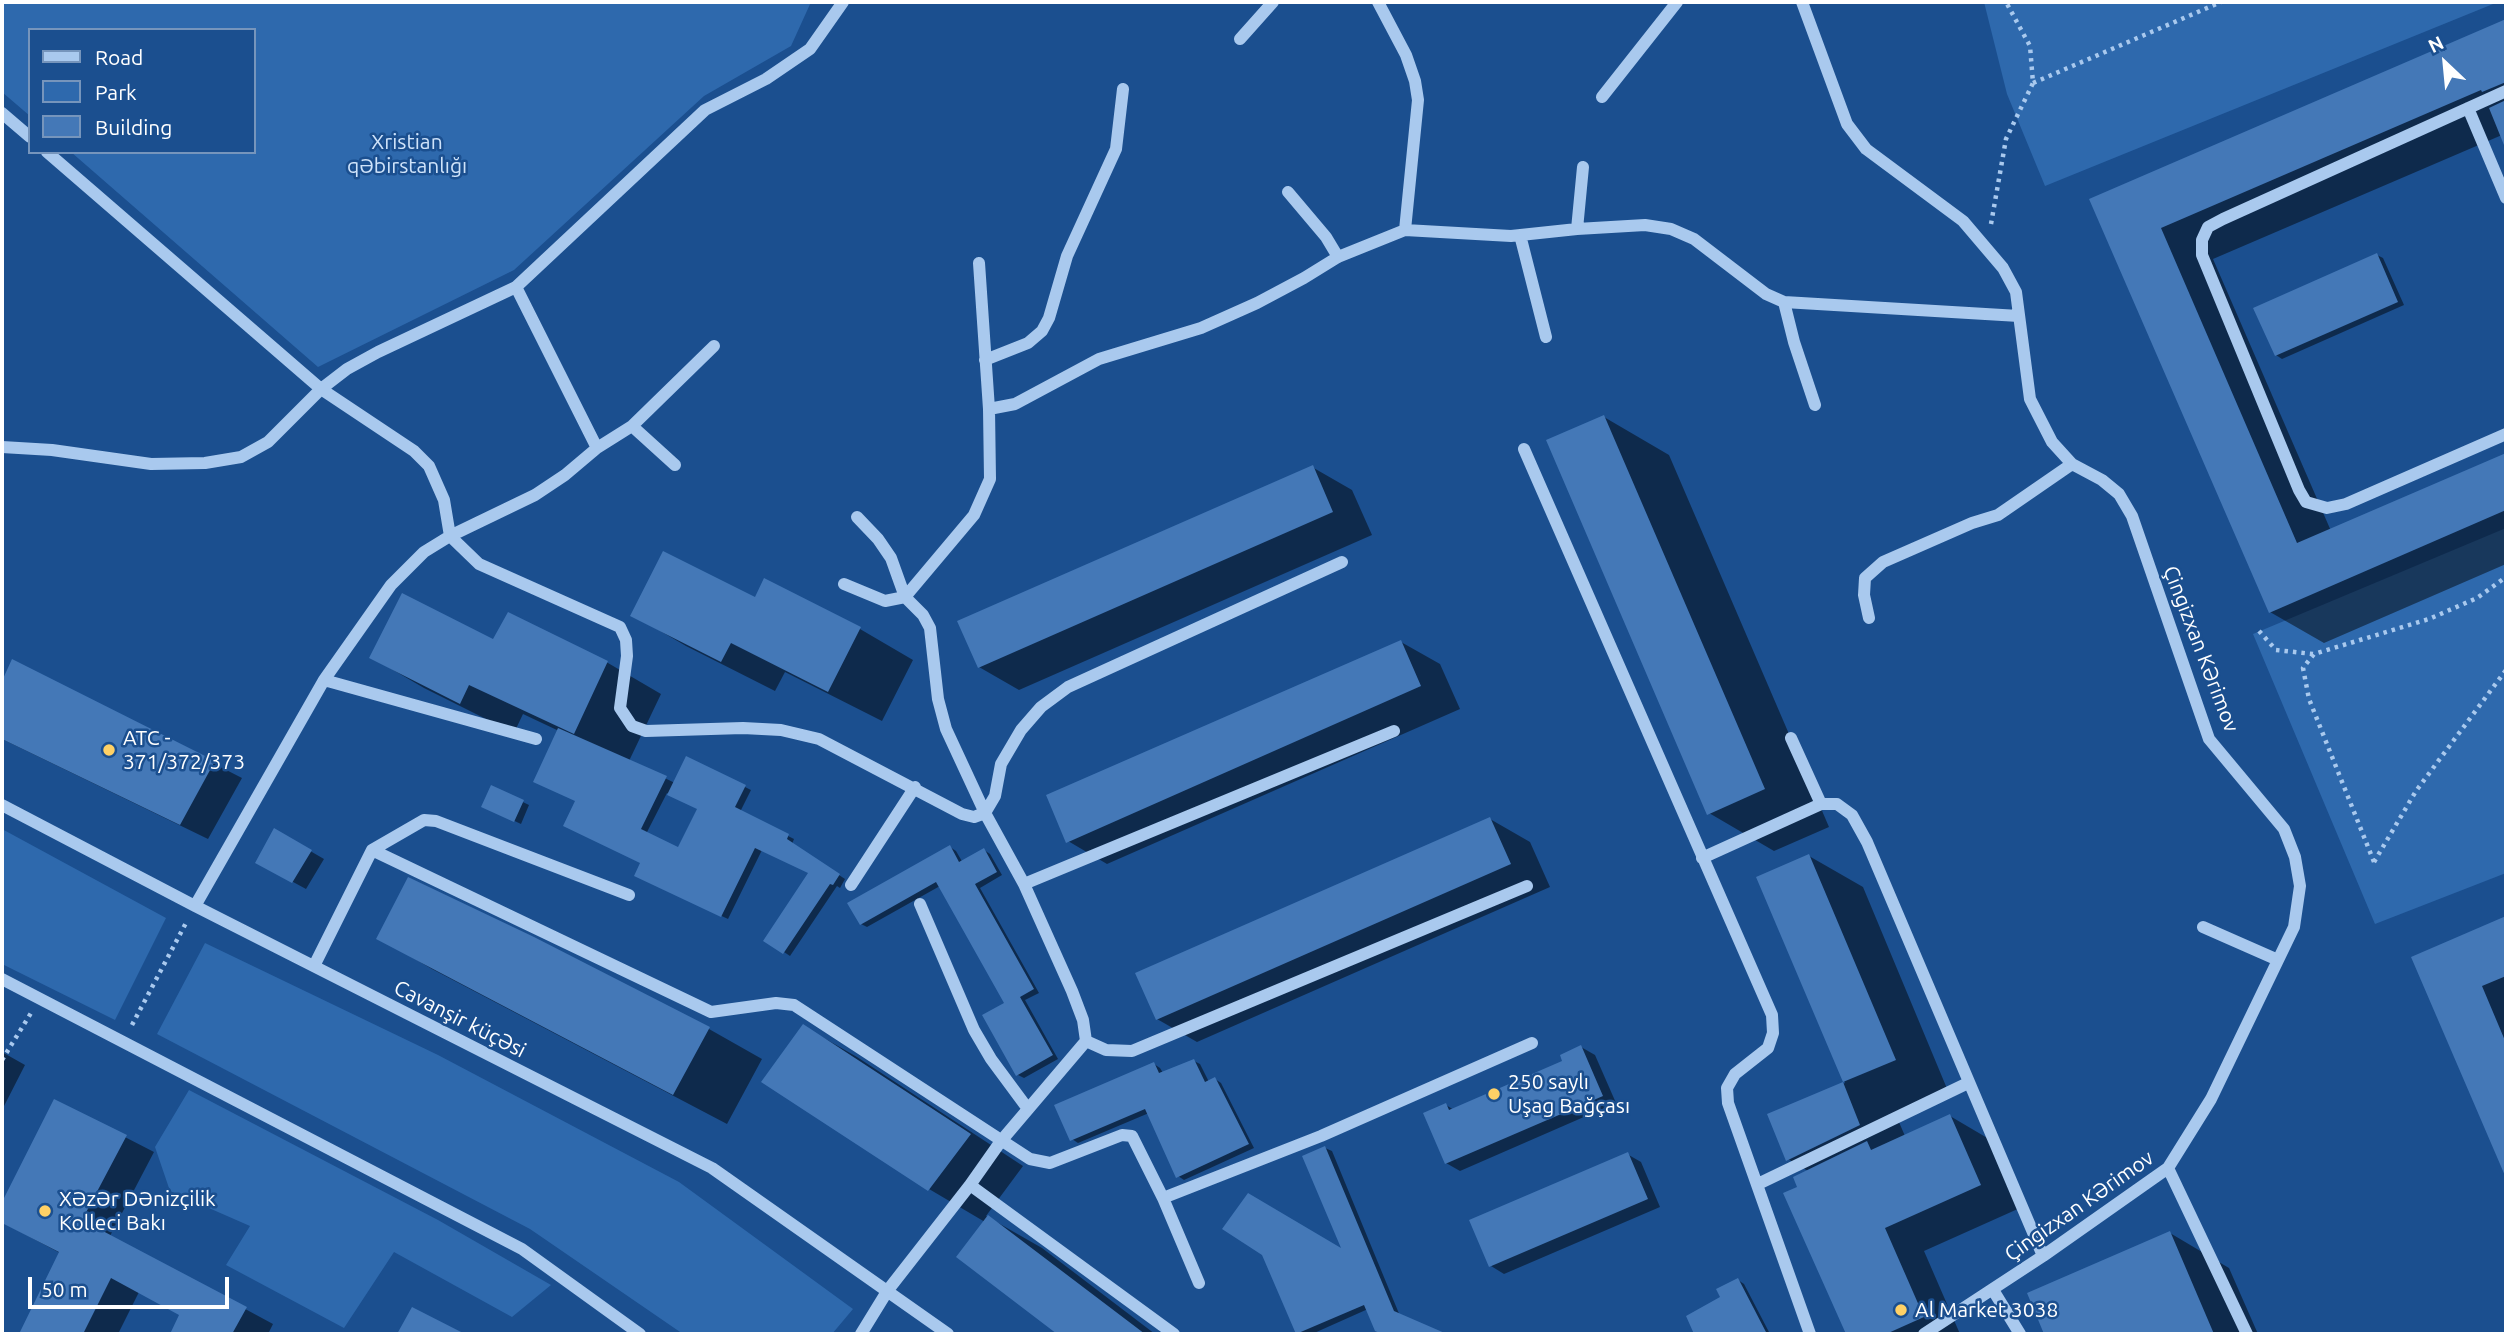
<!DOCTYPE html>
<html>
<head>
<meta charset="utf-8">
<style>
  body { margin:0 }
  #map { position:relative; width:2508px; height:1336px; overflow:hidden; background:#1b4f8f; font-family:Ubuntu,sans-serif }
  canvas { display:block }
  .frame { position:absolute; inset:0; border:4px solid #fff; pointer-events:none }
  .legend { position:absolute; left:28px; top:28px; width:228px; height:126px; box-sizing:border-box; background:#1b4f8f; border:2px solid #7695bc; margin:0; padding:9px 12px; list-style:none; font-size:21px; color:#fff }
  .legend li { display:flex; align-items:center; gap:14px; height:35px }
  .legend b { width:35px; border:2px solid #7695bc }
  .north { position:absolute; left:2410px; top:28px; width:70px; height:70px; -webkit-text-stroke:5px #1b4f8f; paint-order:stroke; rotate:334deg; font-size:19px; font-weight:700; line-height:28px; text-align:center; color:#fff }
  .north::after { content:''; display:block; margin:auto; width:24px; height:32px; background:#fff; clip-path:polygon(50% 0,100% 100%,50% 72%,0 100%) }
  .scale { position:absolute; left:28px; top:1277px; width:201px; height:32px; box-sizing:border-box; border:4px solid #fff; border-top:0; padding-left:9px; font-size:21px; line-height:24px; white-space:nowrap; color:#fff; -webkit-text-stroke:5px #1b4f8f; paint-order:stroke }
</style>
</head>
<body>
<div id="map">
<canvas width="2508" height="1336"></canvas>
<div class="frame"></div>
<ul class="legend">
<li><b style="height:9px;background:#a9c9ee"></b>Road</li>
<li><b style="height:19px;background:#2e69ad"></b>Park</li>
<li><b style="height:19px;background:#4478b7"></b>Building</li>
</ul>
<div class="north">N</div>
<div class="scale">50 m</div>
</div>
<script>
const ctx = document.querySelector('canvas').getContext('2d');
ctx.lineJoin = 'round';
function paint(path, color) { ctx.fillStyle = color; ctx.fill(path, 'evenodd'); }
const toPath = rows => new Path2D(rows.map(r => 'M' + r).join(''));
function strokePath(path, color, width, dash) { ctx.strokeStyle = color; ctx.lineWidth = width; ctx.lineCap = dash ? 'butt' : 'round'; ctx.setLineDash(dash || []); ctx.stroke(path); }
function label(font, color, halo, rows, align = 'center') {
  ctx.font = font + ' Ubuntu,sans-serif'; ctx.lineWidth = 5; ctx.setLineDash([]); ctx.textBaseline = 'middle'; ctx.strokeStyle = halo; ctx.fillStyle = color; for (const [text, x, y, turn = 0] of rows) {
    ctx.save(); ctx.translate(x, y); ctx.rotate((+turn || 0) * Math.PI / 180); ctx.textAlign = isNaN(turn) ? turn : align; if (halo) ctx.strokeText(text, 0, 0); ctx.fillText(text, 0, 0); ctx.restore();
  }
}
const green = toPath([
  [2,2,811,2,791,46,704,96,514,270,318,367,71,152,254,152,254,30,30,30,30,116,2,92],
  [1984,2,2498,2,2045,186,2007,94],
  [2506,528,2506,873,2375,924,2253,634],
  [2,829,166,918,115,1020,2,964],
  [205,943,438,1055,679,1182,853,1309,832,1334,683,1334,530,1229,157,1034],
  [189,1090,438,1220,551,1285,512,1317,394,1252,344,1328,226,1265,250,1226,170,1191,155,1147]
]);
const shadow = toPath([
  [2506,21,2506,145,2502,135,2213,259,2331,531,2506,455,2506,564,2324,643,2270,612,2092,200],
  [2377,255,2383,258,2404,305,2282,359,2276,355],
  [1604,417,1669,455,1829,827,1774,851,1709,813],
  [1312,467,1352,490,1372,535,1019,690,979,667],
  [765,581,860,629,913,660,882,721,785,672,775,691,686,646,633,615,755,599],
  [509,614,608,663,661,694,629,761,675,783,745,787,751,790,740,812,794,839,792,844,845,879,840,888,837,886,790,956,766,940,810,873,762,850,728,919,643,879,642,863,577,801,559,731,523,714,514,733,424,688,371,657,493,641],
  [667,793,699,809,679,849,646,834],
  [1401,642,1440,664,1460,709,1107,864,1068,841],
  [13,661,242,778,208,839,2,739,2,685],
  [492,787,529,805,521,824,489,809],
  [1490,819,1530,842,1550,887,1197,1042,1157,1019],
  [274,830,324,859,306,889,271,870],
  [950,847,956,851,963,863,984,850,990,854,1002,875,980,888,1039,993,1025,1000,1058,1059,1024,1078,1018,1075,1006,1003,940,886,867,927,861,924],
  [1809,856,1863,887,1948,1091,1895,1113,1905,1136,1950,1116,1989,1139,2020,1208,1924,1251,1960,1334,1848,1334,1786,1194,1800,1188,1808,1171,1788,1159,1769,1115,1845,1083,1758,878],
  [2506,918,2506,1173,2413,958],
  [379,938,709,1029,762,1059,727,1124,432,969],
  [803,1026,857,1057,1023,1166,986,1216,1042,1248,1155,1334,1060,1334,959,1257,985,1222,929,1189],
  [1581,1047,1595,1055,1616,1103,1460,1171,1446,1163,1446,1105,1454,1110,1564,1062],
  [2,1052,25,1065,2,1110],
  [1194,1061,1200,1064,1209,1082,1215,1079,1221,1083,1254,1148,1184,1180,1178,1176,1149,1113,1078,1143,1072,1139,1154,1064,1160,1068,1163,1073],
  [55,1101,154,1152,110,1236,273,1324,268,1334,172,1334,181,1315,139,1292,118,1334,21,1334,60,1253,2,1222,2,1205],
  [1325,1148,1332,1151,1400,1316,1443,1334,1384,1334,1377,1330,1368,1309,1312,1334,1299,1334,1264,1254,1344,1252],
  [1627,1154,1641,1162,1660,1207,1504,1274,1491,1266],
  [2170,1233,2229,1268,2258,1334,2046,1334,2029,1294],
  [1738,1280,1744,1284,1770,1334,1696,1334,1688,1316,1722,1298]
]);
const building = toPath([
  [2506,19,2506,82,2482,92,2481,90,2161,228,2297,543,2506,453,2506,510,2269,613,2089,199],
  [2506,100,2506,150,2489,108],
  [2377,253,2398,302,2275,356,2253,308],
  [1604,415,1765,789,1707,815,1546,440],
  [1313,465,1333,512,978,668,957,621],
  [663,551,755,597,764,578,861,627,828,692,731,643,721,662,630,616],
  [402,593,493,639,508,612,608,661,574,734,469,685,460,704,369,658],
  [1401,640,1421,686,1066,843,1046,795],
  [12,659,215,761,180,825,2,739,2,681],
  [558,728,667,776,641,829,678,847,697,809,667,795,686,756,746,785,735,807,789,834,787,839,840,874,833,885,830,884,783,954,763,941,808,873,755,848,721,917,634,876,640,863,563,826,575,801,533,782],
  [491,785,524,800,514,822,481,807],
  [1490,817,1511,864,1156,1020,1135,973],
  [274,828,312,850,292,883,255,863],
  [950,845,959,862,984,848,997,872,975,884,1034,989,1020,997,1053,1055,1016,1076,982,1015,1004,1003,936,882,860,925,847,903],
  [1809,854,1896,1060,1843,1082,1756,877],
  [408,877,534,937,710,1027,673,1095,376,939],
  [2506,916,2506,976,2482,986,2506,1043,2506,1178,2411,957],
  [803,1024,971,1134,928,1191,761,1082],
  [1581,1045,1603,1096,1445,1164,1423,1113,1446,1103,1449,1110,1562,1061,1560,1055],
  [1194,1059,1205,1082,1215,1077,1249,1144,1176,1178,1145,1109,1070,1141,1054,1105,1154,1062,1159,1073],
  [1843,1082,1860,1125,1786,1161,1767,1114],
  [54,1099,127,1135,82,1220,247,1307,232,1334,170,1334,179,1315,111,1278,83,1334,19,1334,59,1252,2,1223,2,1202],
  [1950,1114,1981,1185,1885,1228,1924,1317,1886,1334,1846,1334,1783,1193,1797,1187,1793,1177,1867,1141,1871,1150],
  [1325,1146,1394,1311,1447,1334,1382,1334,1375,1331,1364,1305,1296,1334,1262,1255,1222,1229,1248,1193,1341,1248,1302,1156],
  [1628,1152,1648,1199,1489,1267,1469,1220],
  [988,1215,1145,1334,1057,1334,956,1257],
  [2170,1231,2214,1334,2044,1334,2027,1293],
  [1738,1278,1767,1334,1694,1334,1686,1316,1720,1297,1716,1289],
  [412,1307,465,1334,397,1334]
]);
const path = toPath([
  [2033,83,2221,2],
  [1991,224,2006,139,2033,83,2030,46,2006,2],
  [2259,631,2276,650,2313,654],
  [2374,862,2309,699,2303,668,2314,654,2429,619,2477,598,2506,577],
  [2374,862,2416,791,2506,670],
  [132,1025,187,921],
  [2,1060,31,1013]
]);
const minor = toPath([
  [1378,2,1406,55,1415,81,1418,100,1405,230],
  [1802,2,1847,124,1866,149,1963,221,2003,268,2016,292,2030,399,2052,442,2072,464,2102,480,2119,494,2132,516,2209,739,2284,829,2295,857,2300,886,2294,927,2211,1099,2168,1168,2043,1256,1924,1334],
  [1240,39,1273,2],
  [2506,91,2223,219,2208,227,2202,240,2202,255,2299,490,2306,502,2327,508,2346,504,2506,434],
  [1602,97,1677,2],
  [2468,108,2506,198],
  [2,113,30,137],
  [47,152,321,389,414,451,429,466,444,500,450,536,479,564,620,627,626,640,627,656,620,708,632,726,646,731,743,728,781,730,819,739,962,814,974,817,985,813,995,796,1001,764,1021,730,1041,707,1068,687,1342,562],
  [1288,192,1326,237,1338,257],
  [1577,229,1583,167],
  [1520,235,1546,337],
  [979,263,989,409],
  [516,287,597,448],
  [1784,302,1794,342,1815,405],
  [985,360,1028,343,1042,331,1049,318,1067,256,1116,149,1123,89],
  [632,426,714,346],
  [2,447,52,450,151,464,205,463,241,457,268,442,321,389,347,369,378,352,516,287,705,110,766,79,810,49,843,2],
  [1524,449,1772,1015,1773,1033,1768,1048,1735,1074,1727,1088,1728,1103,1810,1334],
  [857,517,878,539,891,558,905,597,923,615,930,628,938,699,946,729,985,813,1024,884,1072,991,1083,1020,1086,1041],
  [844,584,885,601,905,597,974,515,990,479,989,409,1015,404,1099,359,1201,328,1257,303,1304,278,1338,257,1405,230,1511,236,1577,229,1645,225,1671,229,1694,239,1766,294,1784,302,2019,316],
  [1869,618,1864,595,1865,578,1883,562,1972,523,1998,515,2072,464],
  [324,680,536,739],
  [1791,738,1821,804],
  [2,805,195,906,712,1168,948,1334],
  [372,850,711,1012,776,1003,794,1005,1030,1159,1050,1163,1122,1135,1132,1136,1163,1198,1199,1283],
  [1702,858,1821,804,1837,804,1852,815,1867,842,2043,1256],
  [1024,884,1394,731],
  [851,885,915,787],
  [920,904,974,1030,991,1059,1028,1109],
  [195,906,324,680,391,585,424,552,450,536,535,495,565,475,597,448,632,426,675,465],
  [2203,927,2278,960],
  [314,966,372,850,424,820,436,821,629,895],
  [2,979,522,1249,640,1334],
  [2168,1168,2247,1334],
  [1758,1184,1968,1083],
  [970,1185,1174,1334],
  [1163,1198,1321,1136,1532,1043],
  [1993,1290,2020,1334],
  [861,1334,888,1290,970,1185,1001,1141,1086,1041,1106,1050,1132,1051,1527,886]
]);
const markers = [
  [109,750,7,"#ffd166"],
  [1494,1094,7,"#ffd166"],
  [45,1211,7,"#ffd166"],
  [1901,1310,7,"#ffd166"]
];
const parkNames = [
  ["Xristian",407,142],
  ["qəbirstanlığı",407,166]
];
const streetNames = [
  ["Çingizxan Kərimov",2201,649,69],
  ["Cavanşir küçəsi",460,1019,27],
  ["Çingizxan Kərimov",2079,1206,-35]
];
const poiNames = [
  ["ATC -",123,738],
  ["371/372/373",123,762],
  ["250 saylı",1508,1082],
  ["Uşag Bağçası",1508,1106],
  ["Xəzər Dənizçilik",59,1199],
  ["Kolleci Bakı",59,1223],
  ["Al Market 3038",1915,1310]
];
paint(green, '#2e69ad');
paint(shadow, '#0007');
paint(building, '#4478b7');
strokePath(path, '#a9c9ee', 4.5, [3.5, 5]);
strokePath(minor, '#a9c9ee', 12);
for (const [x, y, r, color] of markers) { const dot = new Path2D(); dot.arc(x, y, r, 0, 2 * Math.PI); ctx.fillStyle = color; ctx.fill(dot); strokePath(dot, '#1b4f8f', 2.5); }
label('21px', '#cfe3fa', '#1b4f8f', parkNames);
label('21px', '#fff', '#1b4f8f', streetNames);
label('21px', '#fff', '#1b4f8f', poiNames, 'left');
</script>
</body>
</html>
